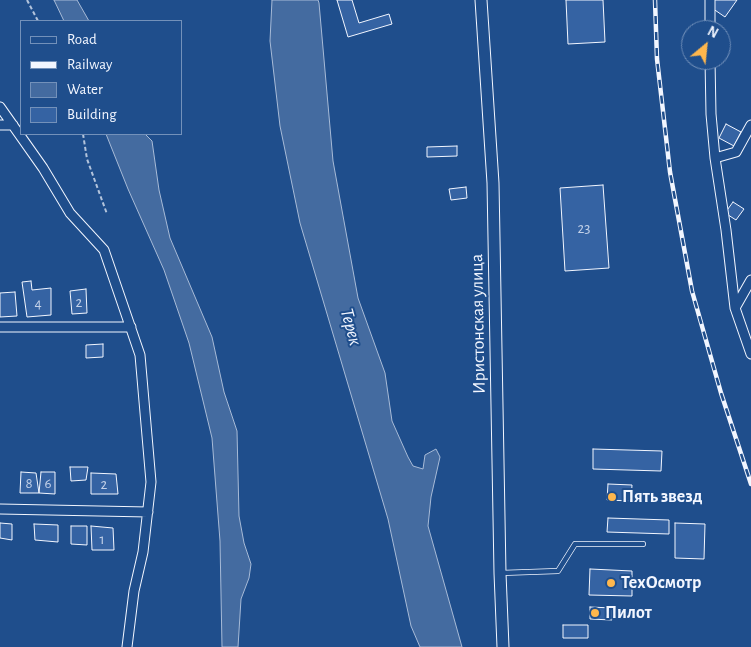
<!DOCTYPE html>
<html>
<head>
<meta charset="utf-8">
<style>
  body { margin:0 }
  #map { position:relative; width:751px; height:647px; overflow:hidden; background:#1f4e8c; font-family:"Alegreya Sans",sans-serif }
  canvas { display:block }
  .legend { position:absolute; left:20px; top:20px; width:162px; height:115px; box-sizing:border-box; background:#1f4e8c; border:1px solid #7391ba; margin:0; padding:6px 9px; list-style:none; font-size:15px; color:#f2f6ff }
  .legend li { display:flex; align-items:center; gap:10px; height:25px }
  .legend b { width:25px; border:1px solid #7391ba }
  .north { position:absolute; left:681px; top:20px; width:50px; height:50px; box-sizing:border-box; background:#1f4e8c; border:1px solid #7391ba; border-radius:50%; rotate:28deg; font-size:14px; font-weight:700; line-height:20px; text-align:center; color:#f2f6ff }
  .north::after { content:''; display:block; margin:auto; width:18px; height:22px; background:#ffb74d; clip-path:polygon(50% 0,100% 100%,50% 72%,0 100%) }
</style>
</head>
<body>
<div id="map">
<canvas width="751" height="647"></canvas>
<ul class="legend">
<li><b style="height:6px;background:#1f4e8c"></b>Road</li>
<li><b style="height:6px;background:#f2f6ff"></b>Railway</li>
<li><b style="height:14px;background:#446ba0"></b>Water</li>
<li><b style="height:14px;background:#3563a3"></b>Building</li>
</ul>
<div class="north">N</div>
</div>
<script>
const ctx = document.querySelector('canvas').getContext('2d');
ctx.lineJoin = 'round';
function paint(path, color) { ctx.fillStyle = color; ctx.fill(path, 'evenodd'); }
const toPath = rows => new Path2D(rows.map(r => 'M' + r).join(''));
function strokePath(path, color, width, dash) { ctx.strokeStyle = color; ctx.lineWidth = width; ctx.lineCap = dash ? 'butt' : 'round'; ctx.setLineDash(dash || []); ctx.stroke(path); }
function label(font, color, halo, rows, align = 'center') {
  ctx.font = font + ' "Alegreya Sans",sans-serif'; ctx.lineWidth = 4; ctx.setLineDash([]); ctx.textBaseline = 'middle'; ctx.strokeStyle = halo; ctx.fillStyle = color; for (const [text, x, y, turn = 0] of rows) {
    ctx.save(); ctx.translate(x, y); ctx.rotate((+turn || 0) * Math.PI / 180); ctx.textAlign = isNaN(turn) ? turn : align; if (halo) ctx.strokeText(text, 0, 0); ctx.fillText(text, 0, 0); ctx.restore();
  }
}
const water = toPath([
  [54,0,77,0,89,21,64,21,54,0],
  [272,0,318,0,319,3,333,161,358,298,385,373,392,421,408,457,413,466,423,469,425,455,436,449,440,457,431,497,428,526,462,647,420,647,411,626,388,519,300,223,280,126,270,41,272,0],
  [106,134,145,134,152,141,159,190,170,238,212,337,224,392,237,431,239,516,244,543,251,564,249,578,241,599,238,647,222,647,220,541,212,438,189,343,164,270,128,189,106,134]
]);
const building = toPath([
  [337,0,352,0,359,23,389,14,392,24,348,37,337,0],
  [566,0,603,0,605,42,568,44,566,0],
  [713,0,737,0,725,17,709,6,713,0],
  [726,124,741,132,734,146,719,138,726,124],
  [457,146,457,156,427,157,427,147,457,146],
  [603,185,609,268,565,271,560,188,603,185],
  [466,187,467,198,451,200,449,189,466,187],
  [733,202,744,209,736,220,725,213,733,202],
  [31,281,32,290,51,288,51,315,27,317,22,282,31,281],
  [86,289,87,313,72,314,70,291,86,289],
  [15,292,17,316,0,317,0,293,15,292],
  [103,344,103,357,86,358,86,345,103,344],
  [593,449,662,451,661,471,593,469,593,449],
  [70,467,88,467,86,480,71,481,70,467],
  [21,472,36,473,39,493,20,493,21,472],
  [41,472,55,472,55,494,39,493,41,472],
  [91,473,116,474,118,494,91,494,91,473],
  [608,484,632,485,631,501,607,500,608,484],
  [608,518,669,520,669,534,607,532,608,518],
  [0,523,12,524,12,540,0,538,0,523],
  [675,523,705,524,704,559,675,558,675,523],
  [34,524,58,525,58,542,35,540,34,524],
  [71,526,87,526,87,545,71,544,71,526],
  [91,526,113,528,114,550,92,550,91,526],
  [590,569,632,571,632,596,589,595,590,569],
  [590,607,612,608,612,620,590,619,590,607],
  [563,625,588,625,588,638,563,638,563,625]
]);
const path = toPath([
  [27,0,38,21],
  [83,134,87,159,107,214]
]);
const lane = toPath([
  [501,573,558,571,575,544,643,544]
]);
const street = toPath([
  [710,0,710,30],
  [710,60,711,114,715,158,726,230,735,308,751,354],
  [0,107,43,168,70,213,104,250,140,355,151,482,143,552,134,591,127,647],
  [0,125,13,125],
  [715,158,736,152,751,125],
  [735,308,751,280],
  [0,327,131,327],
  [0,509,148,512]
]);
const secondary = toPath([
  [481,0,493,183,500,573,503,647]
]);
const rail = toPath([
  [655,0,657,59,670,172,692,291,721,393,751,484]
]);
const markers = [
  [612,497,5,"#ffb74d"],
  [611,583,5,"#ffb74d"],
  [595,613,5,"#ffb74d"]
];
const numberNames = [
  ["23",584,228],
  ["2",79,302],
  ["4",38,303],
  ["8",29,483],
  ["6",48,483],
  ["2",104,484],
  ["1",102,539]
];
const streetNames = [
  ["Иристонская улица",478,324,-91]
];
const poiNames = [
  ["Пять звезд",622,497],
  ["ТехОсмотр",621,583],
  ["Пилот",605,613]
];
const waterNames = [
  ["Терек",351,327,75]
];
paint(water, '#446ba0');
strokePath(water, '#a8bbd7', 1);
paint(building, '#3563a3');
strokePath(building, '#f2f6ff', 1);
strokePath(lane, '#f2f6ff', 6);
strokePath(street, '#f2f6ff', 11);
strokePath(secondary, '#f2f6ff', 13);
strokePath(path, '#b3c4dc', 2, [4, 2.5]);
strokePath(lane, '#1f4e8c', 4.5);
strokePath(street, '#1f4e8c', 9);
strokePath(secondary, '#1f4e8c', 11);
strokePath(rail, '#f2f6ff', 4.5);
strokePath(rail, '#1f4e8c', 2.5, [8]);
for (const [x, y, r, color] of markers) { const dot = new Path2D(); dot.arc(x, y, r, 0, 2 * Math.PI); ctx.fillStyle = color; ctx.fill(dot); strokePath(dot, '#1f4e8c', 2); }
label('15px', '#c3d1e8', null, numberNames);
label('18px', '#f2f6ff', '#1f4e8c', streetNames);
label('bold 18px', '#f2f6ff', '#1f4e8c', poiNames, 'left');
label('italic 19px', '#f2f6ff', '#1f4e8c', waterNames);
</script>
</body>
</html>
